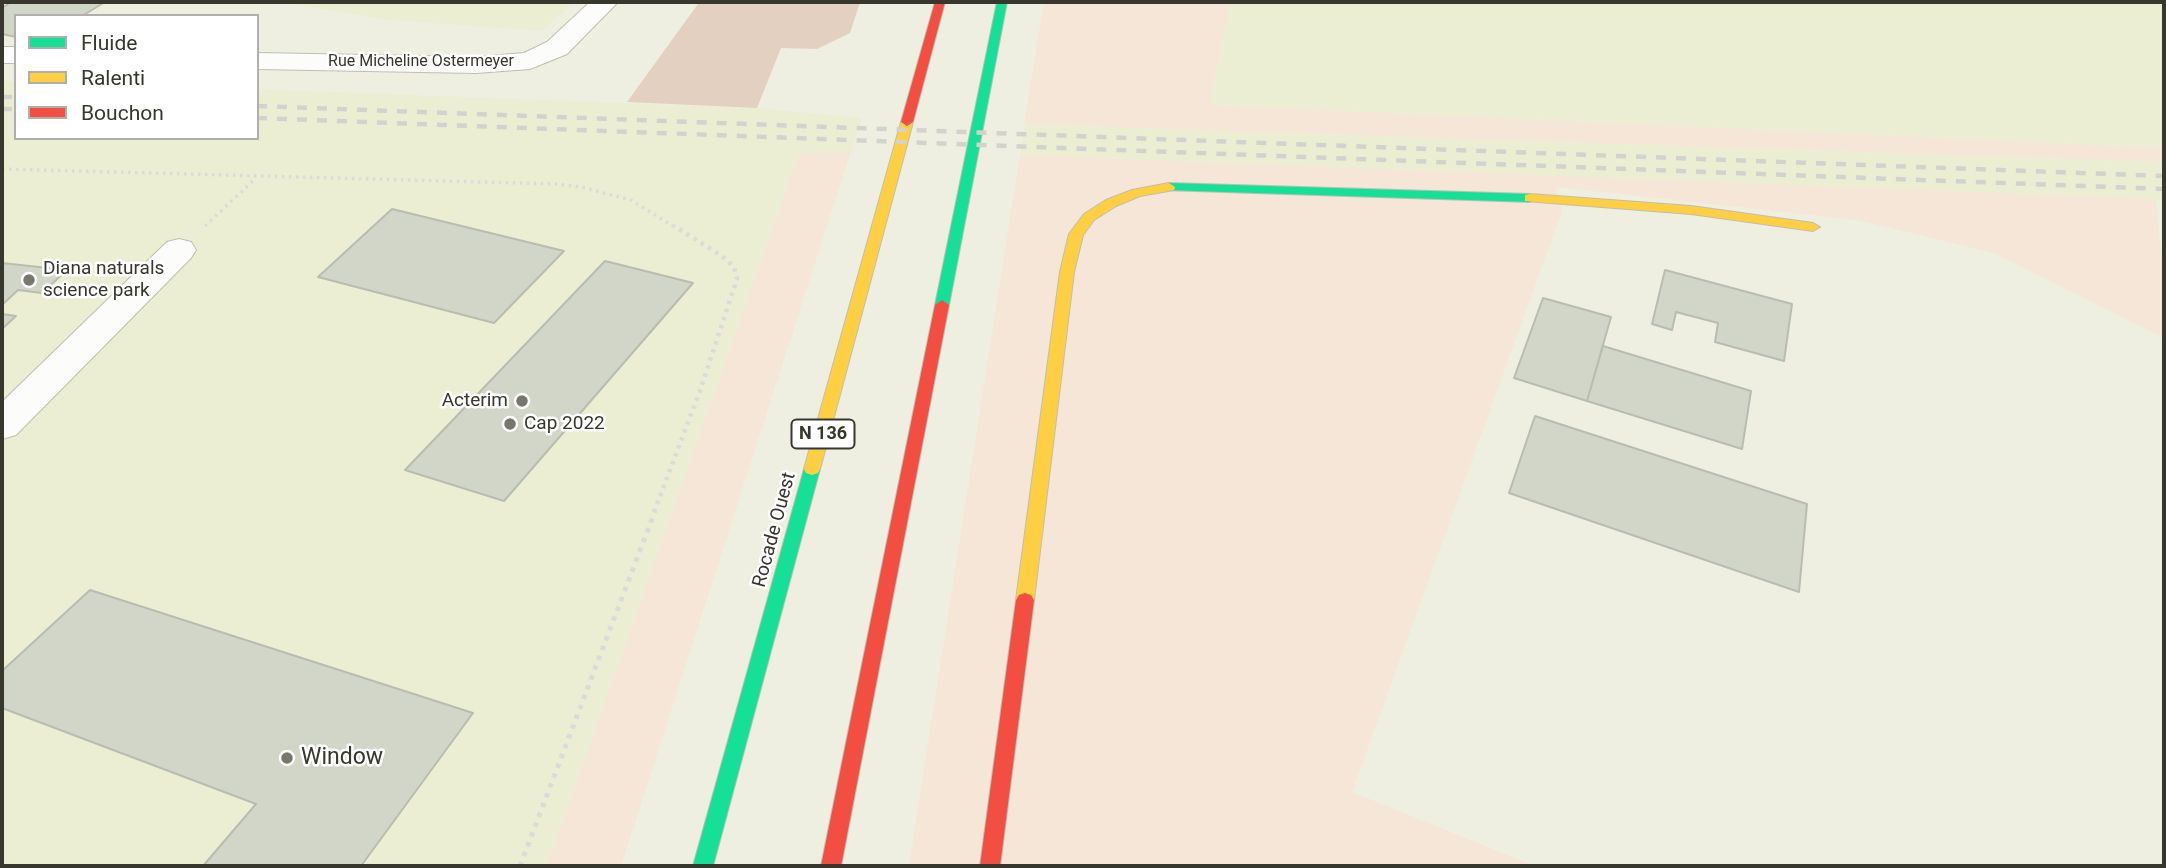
<!DOCTYPE html>
<html>
<head>
<meta charset="utf-8">
<style>
  body { margin:0 }
  #map { position:relative; width:2166px; height:868px; overflow:hidden; background:#eeefe0; font-family:Roboto,sans-serif }
  canvas { display:block }
  .frame { position:absolute; inset:0; border:4px solid #37372d; pointer-events:none }
  .legend { position:absolute; left:14px; top:14px; width:245px; height:126px; box-sizing:border-box; background:#fff; border:2px solid #afafab; margin:0; padding:9px 12px; list-style:none; font-size:21px; color:#37372d }
  .legend li { display:flex; align-items:center; gap:14px; height:35px }
  .legend b { width:35px; border:2px solid #afafab }
</style>
</head>
<body>
<div id="map">
<canvas width="2166" height="868"></canvas>
<div class="frame"></div>
<ul class="legend">
<li><b style="height:9px;background:#16e098"></b>Fluide</li>
<li><b style="height:9px;background:#ffcf43"></b>Ralenti</li>
<li><b style="height:9px;background:#f24e42"></b>Bouchon</li>
</ul>
</div>
<script>
const ctx = document.querySelector('canvas').getContext('2d');
ctx.lineJoin = 'round';
function paint(path, color) { ctx.fillStyle = color; ctx.fill(path, 'evenodd'); }
const toPath = rows => new Path2D(rows.map(r => 'M' + r).join(''));
function strokePath(path, color, width, dash) { ctx.strokeStyle = color; ctx.lineWidth = width; ctx.lineCap = dash ? 'butt' : 'round'; ctx.setLineDash(dash || []); ctx.stroke(path); }
function label(font, color, halo, rows, align = 'center') {
  ctx.font = font + ' Roboto,sans-serif'; ctx.lineWidth = 5; ctx.setLineDash([]); ctx.textBaseline = 'middle'; ctx.strokeStyle = halo; ctx.fillStyle = color; for (const [text, x, y, turn = 0] of rows) {
    ctx.save(); ctx.translate(x, y); ctx.rotate((+turn || 0) * Math.PI / 180); ctx.textAlign = isNaN(turn) ? turn : align; if (halo) ctx.strokeText(text, 0, 0); ctx.fillText(text, 0, 0); ctx.restore();
  }
}
const built = toPath([
  [280,2,574,2,542,31,388,20],
  [1231,2,2164,2,2164,148,1209,105],
  [2,81,16,81,16,138,257,138,257,89,757,108,862,118,851,151,799,155,547,866,2,866],
  [1025,124,2164,162,2164,200,1020,155]
]);
const green = toPath([
  [1044,2,1231,2,1209,105,2164,148,2164,162,1024,124],
  [851,151,621,866,547,866,799,154],
  [1020,155,2156,199,2164,292,2164,338,1994,253,1857,220,1556,187,1562,211,1352,792,1535,866,909,866]
]);
const forest = toPath([
  [774,2,860,2,850,33,817,49,781,48,757,108,627,102,698,4]
]);
const building = toPath([
  [11,2,105,2,82,16,16,16,16,37,2,34,2,8,11,2],
  [392,209,564,251,494,323,318,277,392,209],
  [605,261,693,283,504,501,405,470,605,261],
  [2,263,67,270,42,293,18,290,2,305,2,263],
  [1665,270,1792,304,1784,361,1715,342,1718,323,1676,312,1672,330,1652,324,1665,270],
  [1543,298,1611,317,1587,401,1514,378,1543,298],
  [2,314,16,316,2,329,2,314],
  [1603,346,1751,391,1742,449,1587,401,1603,346],
  [1535,416,1807,504,1799,592,1509,493,1535,416],
  [90,590,473,713,361,866,203,866,256,804,2,708,2,671,90,590]
]);
const pathFar2 = toPath([
  [2,169,556,184,581,187,631,200,676,228],
  [205,226,255,179]
]);
const pathFar1 = toPath([
  [654,512,700,391,737,279,734,267,722,256,674,226]
]);
const path = toPath([
  [520,866,655,511]
]);
const street = toPath([
  [590,2,618,2,567,54,530,69,476,73,257,69,257,53,476,57,524,53,547,42,590,2],
  [2,47,16,47,16,63,2,63,2,47],
  [179,239,191,242,196,250,191,258,16,435,2,439,2,402,167,242,179,239]
]);
const fast = toPath([
  [997,2,1007,2,949,305,942,310,935,305,997,2],
  [1169,183,1530,194,1536,198,1530,202,1164,190,1163,187,1169,183],
  [812,463,818,465,820,469,713,866,693,866,804,469,806,465,812,463]
]);
const slow = toPath([
  [907,118,913,122,820,469,818,473,812,475,806,473,804,469,901,122,907,118],
  [1169,183,1175,187,1174,190,1140,196,1116,206,1094,220,1083,235,1074,272,1034,600,1031,605,1025,607,1019,605,1016,600,1060,272,1069,234,1084,214,1106,200,1132,190,1169,183],
  [1530,194,1691,206,1813,223,1820,227,1813,231,1691,214,1525,201,1525,195,1530,194]
]);
const jam = toPath([
  [935,2,945,2,913,122,907,126,901,122,935,2],
  [942,300,949,305,841,866,821,866,935,305,942,300],
  [1025,593,1031,595,1034,600,1000,866,980,866,1016,600,1019,595,1025,593]
]);
const rail = toPath([
  [2,97,16,97],
  [257,106,2164,176],
  [2,109,16,109],
  [257,118,2164,189]
]);
const markers = [
  [29,280,7,"#77776c"],
  [522,401,7,"#77776c"],
  [510,424,7,"#77776c"],
  [287,758,7,"#77776c"]
];
const farStreetnames = [
  ["Rue Micheline Ostermeyer",421,62]
];
const shields = [
  [823,434,63]
];
const shieldNames = [
  ["N 136",823,434]
];
const poiNames = [
  ["Diana naturals",43,269],
  ["science park",43,291],
  ["Acterim",508,401,"right"],
  ["Cap 2022",524,424]
];
const streetNames = [
  ["Rocade Ouest",775,530,-75]
];
const nearPoinames = [
  ["Window",301,758]
];
paint(built, '#eceed4');
paint(green, '#f5e6d7');
paint(forest, '#e4d0c0');
paint(building, '#d2d6c9');
strokePath(building, '#b9bcb1', 2);
strokePath(street, '#bebfb3', 2);
strokePath(fast, '#bebfb3', 2);
strokePath(slow, '#bebfb3', 2);
strokePath(jam, '#bebfb3', 2);
strokePath(pathFar2, '#dbdbd7', 3.5, [2.5, 4.5]);
strokePath(pathFar1, '#dbdbd7', 4.5, [3.5, 5]);
strokePath(path, '#dbdbd7', 5, [4.5, 6]);
paint(street, '#fcfdfa');
paint(fast, '#16e098');
paint(slow, '#ffcf43');
paint(jam, '#f24e42');
strokePath(rail, '#d3d3ce', 4.5, [10, 10]);
for (const [x, y, r, color] of markers) { const dot = new Path2D(); dot.arc(x, y, r, 0, 2 * Math.PI); ctx.fillStyle = color; ctx.fill(dot); strokePath(dot, '#fff', 2.5); }
label('16px', '#37372d', '#fff', farStreetnames);
for (const [x, y, w] of shields) { const box = new Path2D(); box.roundRect(x - w / 2, y - 14.5, w, 29, 5); ctx.fillStyle = '#fff'; ctx.fill(box); strokePath(box, '#37372d', 2); }
label('bold 18px', '#37372d', null, shieldNames);
label('19px', '#37372d', '#fff', poiNames, 'left');
label('19px', '#37372d', '#fff', streetNames);
label('23px', '#37372d', '#fff', nearPoinames, 'left');
</script>
</body>
</html>
